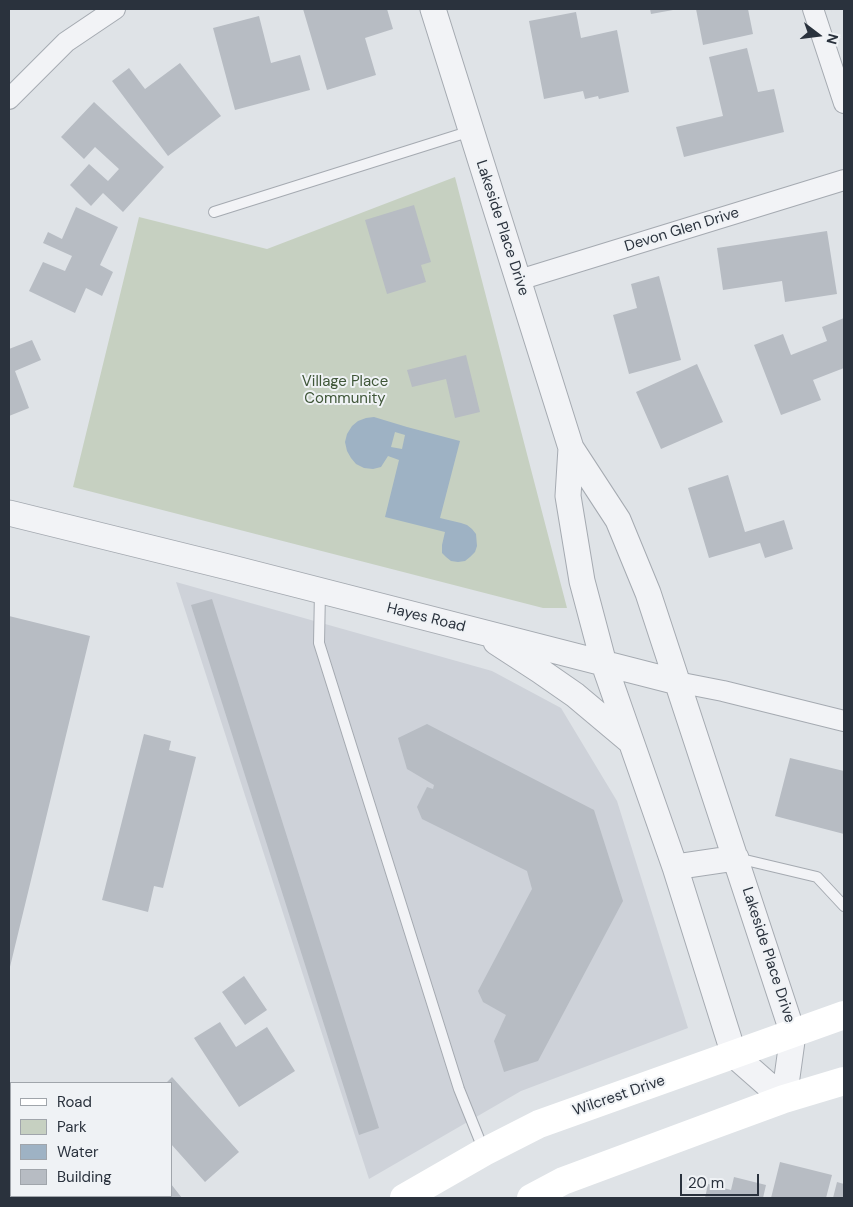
<!DOCTYPE html>
<html>
<head>
<meta charset="utf-8">
<style>
  body { margin:0 }
  #map { position:relative; width:853px; height:1207px; overflow:hidden; background:#dfe3e7; font-family:"DM Sans",sans-serif }
  canvas { display:block }
  .frame { position:absolute; inset:0; border:10px solid #2a323d; pointer-events:none }
  .legend { position:absolute; left:10px; top:1082px; width:162px; height:115px; box-sizing:border-box; background:#eff2f5; border:1px solid #a0a5ab; margin:0; padding:6px 9px; list-style:none; font-size:15px; color:#2a323d }
  .legend li { display:flex; align-items:center; gap:10px; height:25px }
  .legend b { width:25px; border:1px solid #a0a5ab }
  .north { position:absolute; left:793px; top:10px; width:50px; height:50px; -webkit-text-stroke:4px #eff2f5; paint-order:stroke; rotate:105deg; font-size:14px; font-weight:700; line-height:20px; text-align:center; color:#2a323d }
  .north::after { content:''; display:block; margin:auto; width:18px; height:22px; background:#2a323d; clip-path:polygon(50% 0,100% 100%,50% 72%,0 100%) }
  .scale { position:absolute; left:680px; top:1174px; width:79px; height:22px; box-sizing:border-box; border:2px solid #2a323d; border-top:0; padding-left:6px; font-size:15px; line-height:18px; white-space:nowrap; color:#2a323d; -webkit-text-stroke:4px #eff2f5; paint-order:stroke }
</style>
</head>
<body>
<div id="map">
<canvas width="853" height="1207"></canvas>
<div class="frame"></div>
<ul class="legend">
<li><b style="height:6px;background:#fff"></b>Road</li>
<li><b style="height:14px;background:#c6d0c1"></b>Park</li>
<li><b style="height:14px;background:#9eb2c4"></b>Water</li>
<li><b style="height:14px;background:#b7bcc3"></b>Building</li>
</ul>
<div class="north">N</div>
<div class="scale">20 m</div>
</div>
<script>
const ctx = document.querySelector('canvas').getContext('2d');
ctx.lineJoin = 'round';
function paint(path, color) { ctx.fillStyle = color; ctx.fill(path, 'evenodd'); }
const toPath = rows => new Path2D(rows.map(r => 'M' + r).join(''));
function strokePath(path, color, width, dash) { ctx.strokeStyle = color; ctx.lineWidth = width; ctx.lineCap = dash ? 'butt' : 'round'; ctx.setLineDash(dash || []); ctx.stroke(path); }
function label(font, color, halo, rows, align = 'center') {
  ctx.font = font + ' "DM Sans",sans-serif'; ctx.lineWidth = 4; ctx.setLineDash([]); ctx.textBaseline = 'middle'; ctx.strokeStyle = halo; ctx.fillStyle = color; for (const [text, x, y, turn = 0] of rows) {
    ctx.save(); ctx.translate(x, y); ctx.rotate((+turn || 0) * Math.PI / 180); ctx.textAlign = isNaN(turn) ? turn : align; if (halo) ctx.strokeText(text, 0, 0); ctx.fillText(text, 0, 0); ctx.restore();
  }
}
const built = toPath([
  [176,582,492,671,561,708,617,801,688,1028,521,1091,369,1179]
]);
const green = toPath([
  [455,177,567,608,543,608,73,487,139,217,267,249]
]);
const water = toPath([
  [374,417,407,427,460,441,440,518,461,523,467,525,472,529,476,534,477,546,475,552,470,557,465,561,458,562,451,561,446,557,442,553,442,545,445,532,385,517,399,460,388,456,381,467,373,469,364,468,356,464,351,458,347,451,345,442,347,434,352,426,358,421,366,418],
  [395,432,405,435,402,449,391,447]
]);
const building = toPath([
  [303,9,387,9,393,29,365,38,376,75,327,90],
  [650,9,673,9,673,10,651,14],
  [696,9,748,9,753,34,703,45],
  [576,12,581,38,617,30,629,92,599,99,598,96,585,99,583,91,544,99,529,21],
  [259,16,271,63,300,55,310,90,235,110,213,28],
  [747,48,758,92,774,89,784,132,684,157,676,127,723,116,709,57],
  [180,63,221,116,168,156,112,81,129,68,145,89],
  [94,102,164,167,123,212,103,193,91,206,70,185,89,164,108,181,119,169,95,147,84,159,61,137],
  [414,205,431,262,421,265,426,282,387,294,365,220],
  [76,207,118,227,100,265,113,272,102,296,86,288,75,313,29,291,43,262,65,271,72,256,43,243,48,232,62,239],
  [827,231,837,294,785,302,782,281,723,290,717,248],
  [659,276,681,360,629,374,613,315,637,308,631,284],
  [844,318,844,368,813,380,821,400,781,415,754,345,783,334,791,355,827,341,822,327],
  [32,340,41,360,15,371,29,408,9,416,9,349],
  [466,355,480,412,455,418,446,379,412,387,407,370],
  [697,364,723,422,661,449,636,392],
  [728,475,745,532,784,520,793,549,765,558,760,543,709,558,688,488],
  [212,599,379,1128,359,1135,191,605],
  [9,616,90,636,9,971],
  [427,724,594,810,623,901,538,1061,504,1072,494,1041,506,1015,483,1002,478,991,532,889,527,871,422,819,417,807,427,787,433,789,434,785,407,769,398,738],
  [144,734,171,741,169,750,196,757,163,888,154,886,148,912,102,900],
  [790,758,844,771,844,834,775,816],
  [244,976,267,1010,245,1025,222,992],
  [220,1022,236,1047,267,1027,295,1071,239,1107,194,1038],
  [172,1077,239,1152,205,1182,171,1144,171,1083,166,1083],
  [780,1162,832,1175,826,1198,771,1198],
  [734,1177,766,1185,763,1198,705,1198,708,1184,731,1190],
  [837,1182,844,1184,844,1198,833,1198],
  [171,1184,182,1198,133,1198,131,1196,171,1196]
]);
const service = toPath([
  [214,212,471,131],
  [320,591,319,643,459,1089,484,1151],
  [737,858,817,877,844,906]
]);
const minor = toPath([
  [813,9,844,103],
  [9,99,66,42,115,9],
  [519,280,844,180],
  [677,682,723,691,844,721]
]);
const tertiary = toPath([
  [433,9,571,448,618,520,648,593,793,1034,784,1099],
  [571,448,568,496,582,581,604,664,675,867,734,1055,784,1099],
  [9,513,232,568,677,682],
  [496,642,539,670,575,695,631,742],
  [675,867,736,858]
]);
const secondary = toPath([
  [404,1198,484,1152,539,1124,844,1015],
  [531,1198,563,1181,711,1126,784,1099,844,1081]
]);
const streetNames = [
  ["Lakeside Place Drive",502,228,72],
  ["Devon Glen Drive",682,230,-17],
  ["Hayes Road",426,618,14],
  ["Lakeside Place Drive",768,955,72],
  ["Wilcrest Drive",619,1096,-19]
];
const parkNames = [
  ["Village Place",345,382],
  ["Community",345,399]
];
paint(built, '#ced2d9');
paint(green, '#c6d0c1');
paint(water, '#9eb2c4');
paint(building, '#b7bcc3');
strokePath(service, '#a5aab1', 12);
strokePath(minor, '#a5aab1', 22);
strokePath(tertiary, '#a5aab1', 27);
strokePath(service, '#f2f3f6', 10);
strokePath(minor, '#f2f3f6', 20);
strokePath(tertiary, '#f2f3f6', 25);
strokePath(secondary, '#fff', 28);
label('15px', '#2a323d', '#eff2f5', streetNames);
label('15px', '#405739', '#eff2f5', parkNames);
</script>
</body>
</html>
